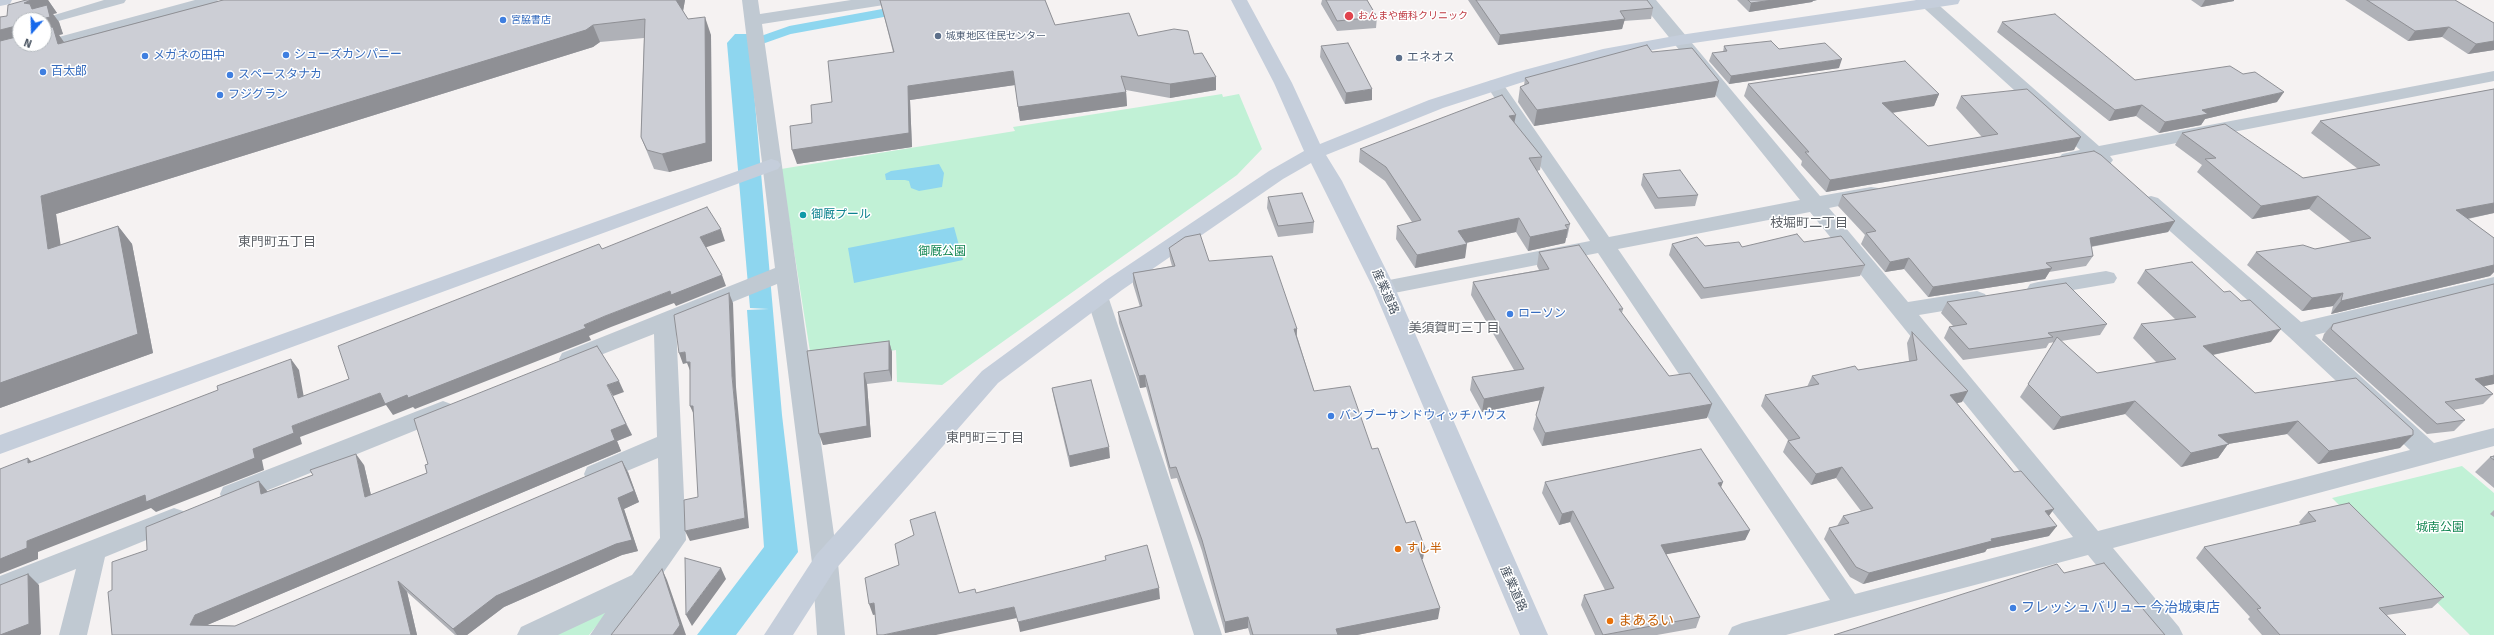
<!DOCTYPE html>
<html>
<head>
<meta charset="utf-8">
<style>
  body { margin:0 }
  #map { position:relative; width:2494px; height:635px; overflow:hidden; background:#f5f2f2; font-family:Signika,sans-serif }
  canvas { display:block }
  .north { position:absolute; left:12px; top:12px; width:40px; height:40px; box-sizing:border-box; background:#fff; border:1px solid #b6bbc0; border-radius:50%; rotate:200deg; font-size:11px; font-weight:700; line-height:16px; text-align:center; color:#495461 }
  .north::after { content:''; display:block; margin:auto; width:14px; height:18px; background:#1668eb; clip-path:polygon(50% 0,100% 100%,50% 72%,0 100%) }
</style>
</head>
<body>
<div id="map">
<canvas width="2494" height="635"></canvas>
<div class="north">N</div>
</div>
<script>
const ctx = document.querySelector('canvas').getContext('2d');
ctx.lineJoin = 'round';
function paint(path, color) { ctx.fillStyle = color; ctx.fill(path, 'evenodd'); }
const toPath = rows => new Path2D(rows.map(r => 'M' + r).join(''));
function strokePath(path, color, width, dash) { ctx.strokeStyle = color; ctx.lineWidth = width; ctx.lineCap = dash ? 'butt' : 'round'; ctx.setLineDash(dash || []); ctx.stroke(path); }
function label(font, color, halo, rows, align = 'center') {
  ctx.font = font + ' Signika,"Noto Sans JP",sans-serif'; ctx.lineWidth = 3; ctx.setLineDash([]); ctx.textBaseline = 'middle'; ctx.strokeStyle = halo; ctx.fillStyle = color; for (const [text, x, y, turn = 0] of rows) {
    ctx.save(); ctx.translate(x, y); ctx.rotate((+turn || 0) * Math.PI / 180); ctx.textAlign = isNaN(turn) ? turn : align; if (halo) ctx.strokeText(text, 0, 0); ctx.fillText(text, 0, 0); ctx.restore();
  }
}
const green = toPath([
  [1222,94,1223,97,1239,94,1262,149,1237,175,942,385,897,382,896,350,812,364,781,169,1015,131,1013,127],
  [2462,466,2494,493,2494,635,2470,635,2332,498],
  [611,608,589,635,552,635]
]);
const water = toPath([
  [735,34,749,34,782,415,798,552,736,635,697,635,764,547,747,310,769,309,750,308,727,43],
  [939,164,944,173,942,187,919,191,911,188,909,181,905,180,886,180,885,174,891,171],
  [954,227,963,260,854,283,848,248]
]);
const stream = toPath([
  [753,43,790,30,894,11]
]);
const lane = toPath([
  [104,0,126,0,124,3,44,25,44,20,38,20,104,0],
  [195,0,218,0,216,3,0,61,0,53,32,44,44,44,44,41,195,0]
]);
const street = toPath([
  [742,0,758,0,760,14,851,0,892,0,890,4,884,5,762,24,838,563,845,635,817,635,812,563,777,284,676,325,686,540,620,635,590,635,605,613,558,635,517,635,521,627,632,575,660,538,658,458,596,484,587,481,584,474,587,467,657,437,654,334,570,367,562,365,559,359,562,353,775,268,742,0],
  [1639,0,1656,0,1820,196,1871,187,1878,188,1881,193,1878,198,1829,208,1908,302,1977,291,1985,294,1988,299,1985,304,1919,315,2098,531,2410,450,2289,337,2144,208,2141,203,2144,198,2151,196,2158,198,2301,322,2494,277,2494,291,2315,335,2434,443,2494,428,2494,446,2113,548,2179,627,2183,635,2153,635,2088,555,1786,635,1728,635,1732,627,1742,623,1830,600,1598,253,1384,295,1376,293,1373,288,1376,283,1384,281,1590,241,1486,85,1489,81,1495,80,1501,81,1609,237,1800,200,1639,0],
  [1810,212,2073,537,1855,594,1618,249,1810,212],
  [1915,0,1933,0,2099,146,2494,71,2494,81,2110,156,2113,160,2110,164,2103,166,2091,160,2069,164,2062,162,2059,158,2062,154,2080,150,1915,0],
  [2106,271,2114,273,2117,278,2114,283,2038,296,2030,294,2027,289,2030,284,2038,282,2106,271],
  [1098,291,1106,294,1109,299,1222,635,1194,635,1087,299,1090,294,1098,291],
  [443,401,451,404,455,410,451,416,241,501,232,504,223,501,220,494,223,487,443,401],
  [174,508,183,511,187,518,183,525,105,557,87,635,59,635,76,569,0,599,0,576,174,508]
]);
const secondary = toPath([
  [0,0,12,0,10,4,0,6,0,0],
  [1231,0,1247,0,1292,83,1320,144,1429,100,1517,72,1603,49,1680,35,1917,0,1960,0,1958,4,1952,5,1680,45,1605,59,1529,80,1443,108,1326,155,1342,181,1395,288,1548,635,1520,635,1373,288,1311,163,1283,179,1122,290,998,383,834,571,793,635,764,635,816,555,982,371,1106,280,1269,171,1304,151,1274,83,1231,0],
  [771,159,778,161,781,165,778,169,0,454,0,435,771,159]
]);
const wall = toPath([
  [26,0,48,0,57,13,53,14,59,22,63,34,59,35,64,42,223,0,685,0,683,11,688,19,711,35,712,161,669,172,654,169,641,137,644,38,600,42,593,47,56,214,60,245,118,226,132,244,153,353,0,408,7,16],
  [20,20,44,20,44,44,20,44],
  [880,0,1045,0,1055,25,1138,36,1194,54,1216,90,1170,98,1126,90,1127,106,1020,121,1015,85,910,100,912,147,797,164,812,123,893,52],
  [1322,0,1367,0,1377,17,1376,28,1337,31,1321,4],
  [1468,0,1647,0,1653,8,1651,19,1624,21,1622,29,1498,45],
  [1737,0,1817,0,1813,1,1812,2,1749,12],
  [2191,0,2234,0,2234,1,2201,7],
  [2345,0,2455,0,2494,23,2494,50,2468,54,2442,37,2408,41],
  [2002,22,2135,80,2277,102,2205,119,2201,125,2159,133,2136,116,2109,121,1997,32],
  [1321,46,1372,100,1345,104,1320,57],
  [1724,46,1839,68,1729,84,1709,61,1712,53,1723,52],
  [1652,52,1719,81,1715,97,1534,126,1518,102,1520,87,1524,86,1525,78],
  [1748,84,1939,94,1934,106,1892,113,1928,146,1982,137,1956,108,1961,96,2074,150,1826,192,1801,165,1802,161,1744,96],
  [2494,89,2494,213,2468,219,2494,238,2494,272,2490,276,2331,314,2333,306,2302,311,2247,265,2256,252,2315,249,2351,242,2309,209,2252,219,2197,172,2202,165,2175,145,2182,133,2303,178,2358,169,2311,133,2320,121],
  [1514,123,1542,157,1540,170,1537,171,1570,224,1567,238,1566,238,1565,243,1528,251,1516,232,1466,243,1465,258,1415,268,1396,239,1397,226,1412,222,1385,181,1359,162,1360,149],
  [1643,174,1698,195,1695,206,1655,209,1641,185],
  [1842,195,2175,221,2168,232,2091,247,2093,256,2086,266,2049,272,2045,279,1928,297,1904,269,1885,272,1861,244,1865,235,1838,206],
  [1268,197,1314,222,1313,233,1278,237,1267,208],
  [1804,242,1865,265,1860,276,1701,299,1669,255,1672,244,1705,246,1742,247],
  [1169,248,1209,261,1297,329,1297,336,1314,391,1372,449,1423,559,1422,559,1438,619,1357,635,1250,635,1248,628,1225,633,1202,551,1177,478,1171,479,1146,387,1140,388,1119,323,1118,312,1140,307,1133,284,1133,273,1172,266,1170,259],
  [1539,252,1623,309,1622,313,1669,376,1707,418,1542,446,1533,429,1540,400,1482,412,1470,390,1472,377,1514,370,1471,295,1473,282,1539,270,1537,266],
  [2145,270,2271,342,2213,355,2255,393,2400,448,2318,464,2287,434,2228,444,2218,458,2181,467,2125,414,2053,430,2020,397,2055,342,2049,343,2046,348,1963,360,1944,338,1949,327,1953,326,1941,313,1947,302,2107,324,2100,335,2061,341,2097,373,2157,363,2133,338,2141,324,2176,320,2137,283],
  [2494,284,2494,384,2484,386,2493,394,2483,404,2453,410,2465,420,2454,431,2427,434,2322,340,2324,334,2333,324],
  [1912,332,1962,402,1957,403,2049,516,2049,536,1987,549,1985,552,1863,584,1850,577,1824,539,1829,528,1837,526,1843,516,1861,511,1836,478,1811,485,1783,452,1788,440,1761,406,1765,395,1807,387,1812,376,1858,370,1909,361,1907,343],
  [889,341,892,352,892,381,867,384,871,437,823,445,807,351],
  [1052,388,1110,458,1070,467,1054,399],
  [624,392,613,396,632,435,617,441,621,451,207,625,235,626,628,472,639,502,624,509,638,551,622,555,504,607,467,635,455,635,407,592,417,635,112,635,112,590,147,550,267,492,364,465,371,495,427,473,425,465],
  [2494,456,2494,488,2475,472,2490,457],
  [1545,482,1721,487,1750,530,1745,540,1666,554,1700,617,1696,628,1657,635,1595,635,1581,605,1584,595,1605,590,1570,522,1559,525,1542,493],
  [2494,510,2494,517,2490,514],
  [2308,512,2444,597,2432,608,2387,615,2406,635,2262,635,2248,619,2250,617,2196,558,2204,547,2301,525,2299,522]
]);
const shadedWall = toPath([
  [31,0,48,0,57,13,53,14,59,22,63,34,59,35,66,45,70,61,44,39,44,20,38,20,24,3],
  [676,0,685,0,682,17],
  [1773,0,1817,0,1813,1,1812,2,1749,12,1751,3],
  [2205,0,2234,0,2234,1,2201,7],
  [705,17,711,35,712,161,669,172,662,154],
  [1625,19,1622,29,1498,45,1500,35],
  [18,25,20,27,20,44,0,51,0,30],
  [593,25,600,42,593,47,56,214,64,267,48,249,41,196],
  [2449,27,2442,37,2408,41,2415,31],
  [2494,41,2494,50,2468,54,2476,44],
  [1842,59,1839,68,1729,84,1731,76],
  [1013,71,1015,85,910,100,912,147,797,164,792,150,908,86],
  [1216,77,1216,90,1170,98,1170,84],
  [1719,81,1715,97,1534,126,1537,110],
  [1372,89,1372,100,1345,104,1346,93],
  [1126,92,1127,106,1020,121,1018,107],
  [2284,92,2277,102,2205,119,2201,125,2159,133,2165,122,2202,110],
  [1939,94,1934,106,1877,115,1882,103],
  [2142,105,2136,116,2109,121,2115,110],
  [1516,115,1513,129,1509,116],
  [2081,137,2074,150,1826,192,1830,180],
  [2318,196,2309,209,2252,219,2261,206],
  [2494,203,2494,213,2446,223,2456,210],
  [1519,218,1516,232,1456,245,1458,231],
  [2175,221,2168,232,2083,248,2090,238],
  [118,226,132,244,153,353,0,408,0,383],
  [721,229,725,241,704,248,700,237],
  [1568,229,1565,243,1528,251,1530,237],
  [1467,244,1465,258,1415,268,1417,255],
  [1909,258,1904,269,1885,272,1890,262],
  [2494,261,2494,272,2490,276,2331,314,2341,301],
  [2052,268,2045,279,1928,297,1933,287],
  [722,275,726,286,676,306,674,303,611,327,589,336,591,340,415,409,413,407,393,415,386,405,300,437,302,444,262,460,264,470,156,512,151,508,38,552,38,559,0,574,0,559,27,541,292,426,380,393,584,325,605,316,670,291],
  [729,293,733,303,736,387,749,528,690,541,685,531,745,518,732,376],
  [2343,293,2333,306,2302,311,2312,298],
  [1294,329,1297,329,1296,340],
  [2281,329,2271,342,2193,359,2203,346],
  [889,341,892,352,892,381,889,370],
  [685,352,694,372,691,373,687,363,683,364,679,353],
  [291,359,299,370,306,409,298,398],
  [864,373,867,384,871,437,823,445,819,434],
  [1145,375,1146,387,1140,388,1139,376],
  [2494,375,2494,384,2465,390,2475,379],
  [619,381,624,392,613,396,607,385],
  [1544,387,1541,400,1482,412,1484,399],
  [1968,391,1962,402,1944,406,1950,395],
  [2135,401,2125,414,2053,430,2061,417],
  [1712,404,1707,418,1542,446,1545,433],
  [690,406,693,406,695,417],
  [2298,421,2287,434,2228,444,2218,458,2181,467,2191,453,2218,435],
  [626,424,632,435,617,441,621,451,205,626,190,625,195,615,611,430],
  [2413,435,2400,448,2318,464,2329,451],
  [1109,447,1110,458,1070,467,1069,456],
  [356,454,364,465,374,508,365,497],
  [28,458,39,469,28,463],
  [622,461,628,472,639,502,624,509,638,551,622,555,504,607,467,635,457,635,453,629,618,498],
  [1842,467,1836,478,1811,485,1816,474],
  [259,481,268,492,261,494],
  [1723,482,1719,493,1718,483],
  [2054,509,2046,520,2045,511],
  [1573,511,1570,522,1559,525,1562,514],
  [2057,526,2049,536,1987,549,1985,552,1863,584,1869,573,1991,539],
  [1750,530,1745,540,1657,556,1661,545],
  [1425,548,1423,559,1417,560,1418,549],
  [721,568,726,579,692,626,686,615],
  [662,569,667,580,686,635,673,635],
  [28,574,39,585,41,634,40,635,0,635],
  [398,581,407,592,417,635,411,635],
  [1159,588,1160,599,1020,632,1018,622],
  [874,603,878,614,873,615,869,604],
  [1014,607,1017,618,936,635,883,635],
  [1440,608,1438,619,1357,635,1336,635,1336,629],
  [1248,617,1248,628,1225,633,1225,622]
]);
const building = toPath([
  [26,0,31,0,24,3,30,4,32,9,47,5,50,17,38,20,20,20,20,25,0,30,0,17,7,16,8,5,26,0],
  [223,0,676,0,688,19,705,17,706,143,662,154,647,150,641,137,645,19,593,25,586,30,41,196,48,249,118,226,138,334,0,383,0,41,20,36,20,44,44,44,44,29,53,27,58,44,223,0],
  [880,0,1045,0,1055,25,1129,13,1138,36,1174,29,1188,31,1194,54,1202,53,1216,77,1170,84,1121,76,1126,92,1018,107,1013,71,908,86,909,133,792,150,790,126,812,123,811,105,832,102,828,61,894,52,880,0],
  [1326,0,1367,0,1377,17,1337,21,1326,0],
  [1476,0,1647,0,1653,8,1620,11,1625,19,1500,35,1476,0],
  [1748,0,1773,0,1751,3,1748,0],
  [2367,0,2455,0,2494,23,2494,41,2476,44,2449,27,2415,31,2367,0],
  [2055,14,2135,80,2230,66,2243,74,2255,72,2284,92,2202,110,2208,114,2165,122,2142,105,2115,110,2002,22,2055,14],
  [1771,41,1779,49,1825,43,1842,59,1731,76,1712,53,1727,51,1724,46,1771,41],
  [1348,43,1372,89,1346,93,1321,46,1348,43],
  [1647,45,1652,52,1692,48,1719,81,1537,110,1520,87,1529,83,1525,78,1647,45],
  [1905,61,1939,94,1882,103,1928,146,1998,134,1961,96,2027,89,2081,137,1830,180,1805,152,1809,152,1748,84,1905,61],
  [2494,89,2494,203,2456,210,2494,238,2494,265,2341,301,2343,293,2312,298,2256,252,2303,245,2315,249,2371,238,2318,196,2261,206,2205,159,2216,158,2182,133,2225,124,2303,178,2380,165,2320,121,2494,89],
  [1502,95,1516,115,1509,116,1542,157,1529,158,1570,224,1565,225,1568,229,1530,237,1519,218,1458,231,1467,244,1417,255,1397,226,1421,220,1386,167,1360,149,1502,95],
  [2094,151,2101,155,2175,221,2090,238,2093,256,2046,263,2052,268,1933,287,1909,258,1890,262,1866,233,1876,231,1842,195,2094,151],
  [1680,170,1698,195,1658,198,1643,174,1680,170],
  [1302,193,1314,222,1278,226,1268,197,1302,193],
  [707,207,721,229,700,237,722,275,671,295,670,291,605,316,584,325,586,328,408,398,407,395,385,404,380,393,292,426,294,433,253,449,255,458,146,502,145,495,27,541,27,548,0,559,0,469,28,458,28,463,218,390,217,386,291,359,298,398,349,379,338,346,599,244,602,249,707,207],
  [1200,234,1209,261,1272,256,1297,329,1294,329,1314,391,1350,386,1372,449,1378,448,1406,523,1415,521,1425,548,1418,549,1440,608,1336,629,1338,635,1253,635,1248,617,1225,622,1202,540,1176,467,1170,468,1145,375,1139,376,1118,312,1142,306,1133,273,1175,266,1169,248,1185,237,1200,234],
  [1797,234,1804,242,1841,236,1865,265,1704,288,1672,244,1697,237,1705,246,1739,242,1742,247,1797,234],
  [1579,245,1623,309,1619,309,1669,376,1690,373,1712,404,1545,433,1536,415,1544,387,1484,399,1472,377,1524,369,1473,282,1549,269,1539,252,1579,245],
  [2192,262,2224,292,2230,291,2241,301,2250,300,2281,329,2203,346,2255,393,2356,378,2413,430,2413,435,2329,451,2298,421,2218,435,2229,444,2191,453,2135,401,2061,417,2028,384,2057,337,2097,373,2176,359,2141,324,2196,317,2145,270,2192,262],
  [2066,283,2107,324,2048,333,2053,337,1969,349,1949,327,1967,324,1947,302,2066,283],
  [2494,284,2494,375,2475,379,2493,394,2445,402,2465,420,2437,424,2331,329,2333,324,2494,284],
  [729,293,732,376,745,518,685,531,684,500,698,497,693,406,690,406,690,362,686,362,685,352,679,353,674,315,729,293],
  [1912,332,1968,391,1950,395,2014,472,2021,471,2054,509,2045,511,2057,526,1991,539,1992,541,1869,573,1856,567,1829,528,1849,523,1843,516,1873,508,1842,467,1816,474,1788,441,1800,438,1765,395,1819,384,1812,376,1855,366,1858,370,1917,360,1912,332],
  [889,341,889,370,864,373,867,426,819,434,807,351,889,341],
  [597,346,619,381,607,385,626,424,611,430,615,440,195,615,190,625,235,626,622,461,634,491,618,498,632,540,616,544,496,596,453,629,398,581,411,635,112,635,108,592,112,590,112,562,147,550,146,527,259,481,261,494,313,475,310,470,356,454,365,497,427,473,425,465,428,464,414,419,597,346],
  [1091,380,1109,447,1069,456,1052,388,1091,380],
  [1701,449,1723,482,1718,483,1750,530,1661,545,1700,617,1603,635,1584,595,1614,588,1573,511,1562,514,1545,482,1701,449],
  [2494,456,2494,460,2490,457,2494,456],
  [2349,503,2444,597,2379,608,2406,635,2280,635,2257,609,2261,608,2204,547,2316,521,2308,512,2349,503],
  [935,512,959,593,975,589,976,593,1106,560,1105,556,1147,545,1159,588,1018,622,1014,607,883,635,877,635,874,603,869,604,865,578,899,565,895,544,914,535,910,520,935,512],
  [685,558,721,568,686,615,685,558],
  [2104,563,2165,635,1834,635,2057,564,2064,573,2104,563],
  [662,569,680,625,673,635,611,635,662,569],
  [28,574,29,624,0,635,0,585,28,574]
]);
const markers = [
  [1349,16,5,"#e0444e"],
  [503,20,4,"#3f7fe0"],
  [938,36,4,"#5c6f8a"],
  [286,55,4,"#3f7fe0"],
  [145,56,4,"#3f7fe0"],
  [1399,58,4,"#5c6f8a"],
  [43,72,4,"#3f7fe0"],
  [230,75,4,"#3f7fe0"],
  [220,95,4,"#3f7fe0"],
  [803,215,4,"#0f9aa8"],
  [1510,314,4,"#3f7fe0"],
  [1331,416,4,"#3f7fe0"],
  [1398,549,4,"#e8710a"],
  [2013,608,4,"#3f7fe0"],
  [1610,621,4,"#e8710a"]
];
const farHealthnames = [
  ["おんまや歯科クリニック",1358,16]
];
const farShopnames = [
  ["宮脇書店",511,20]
];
const farServicenames = [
  ["城東地区住民センター",946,36]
];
const shopNames = [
  ["シューズカンパニー",294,55],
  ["メガネの田中",153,56],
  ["百太郎",51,72],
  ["スペースタナカ",238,75],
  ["フジグラン",228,95],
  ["ローソン",1518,314],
  ["バンブーサンドウィッチハウス",1339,416]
];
const serviceNames = [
  ["エネオス",1407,58]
];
const cultureNames = [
  ["御厩プール",811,215]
];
const parkNames = [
  ["御厩公園",942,252],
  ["城南公園",2440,528]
];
const streetNames = [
  ["産業道路",1385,292,66],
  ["産業道路",1513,589,66]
];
const foodNames = [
  ["すし半",1406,549]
];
const neighbourhoodNames = [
  ["枝堀町二丁目",1809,224],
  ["東門町五丁目",277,243],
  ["美須賀町三丁目",1454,329],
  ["東門町三丁目",985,439]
];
const nearShopnames = [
  ["フレッシュバリュー 今治城東店",2021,608]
];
const nearFoodnames = [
  ["まあるい",1618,621]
];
paint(green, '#c1f1d6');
paint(water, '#8ed6ef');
strokePath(stream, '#8ed6ef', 8);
paint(lane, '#c0c9d2');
paint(street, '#c0c9d2');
paint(secondary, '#c5cedb');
paint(wall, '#afb1b7');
paint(shadedWall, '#8f9095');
paint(building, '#ccced5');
strokePath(building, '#8f9095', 1);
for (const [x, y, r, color] of markers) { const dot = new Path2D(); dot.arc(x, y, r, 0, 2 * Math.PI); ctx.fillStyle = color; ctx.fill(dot); strokePath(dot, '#fff', 1.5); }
label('10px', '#be3a42', '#fff', farHealthnames, 'left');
label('10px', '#366cbe', '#fff', farShopnames, 'left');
label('10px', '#4e5e75', '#fff', farServicenames, 'left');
label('12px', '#366cbe', '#fff', shopNames, 'left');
label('12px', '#4e5e75', '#fff', serviceNames, 'left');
label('12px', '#0d838f', '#fff', cultureNames, 'left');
label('12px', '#158754', '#fff', parkNames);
label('12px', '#495461', '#fff', streetNames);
label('12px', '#c56008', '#fff', foodNames, 'left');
label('13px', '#5e6268', '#fff', neighbourhoodNames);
label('14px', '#366cbe', '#fff', nearShopnames, 'left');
label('14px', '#c56008', '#fff', nearFoodnames, 'left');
</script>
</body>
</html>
